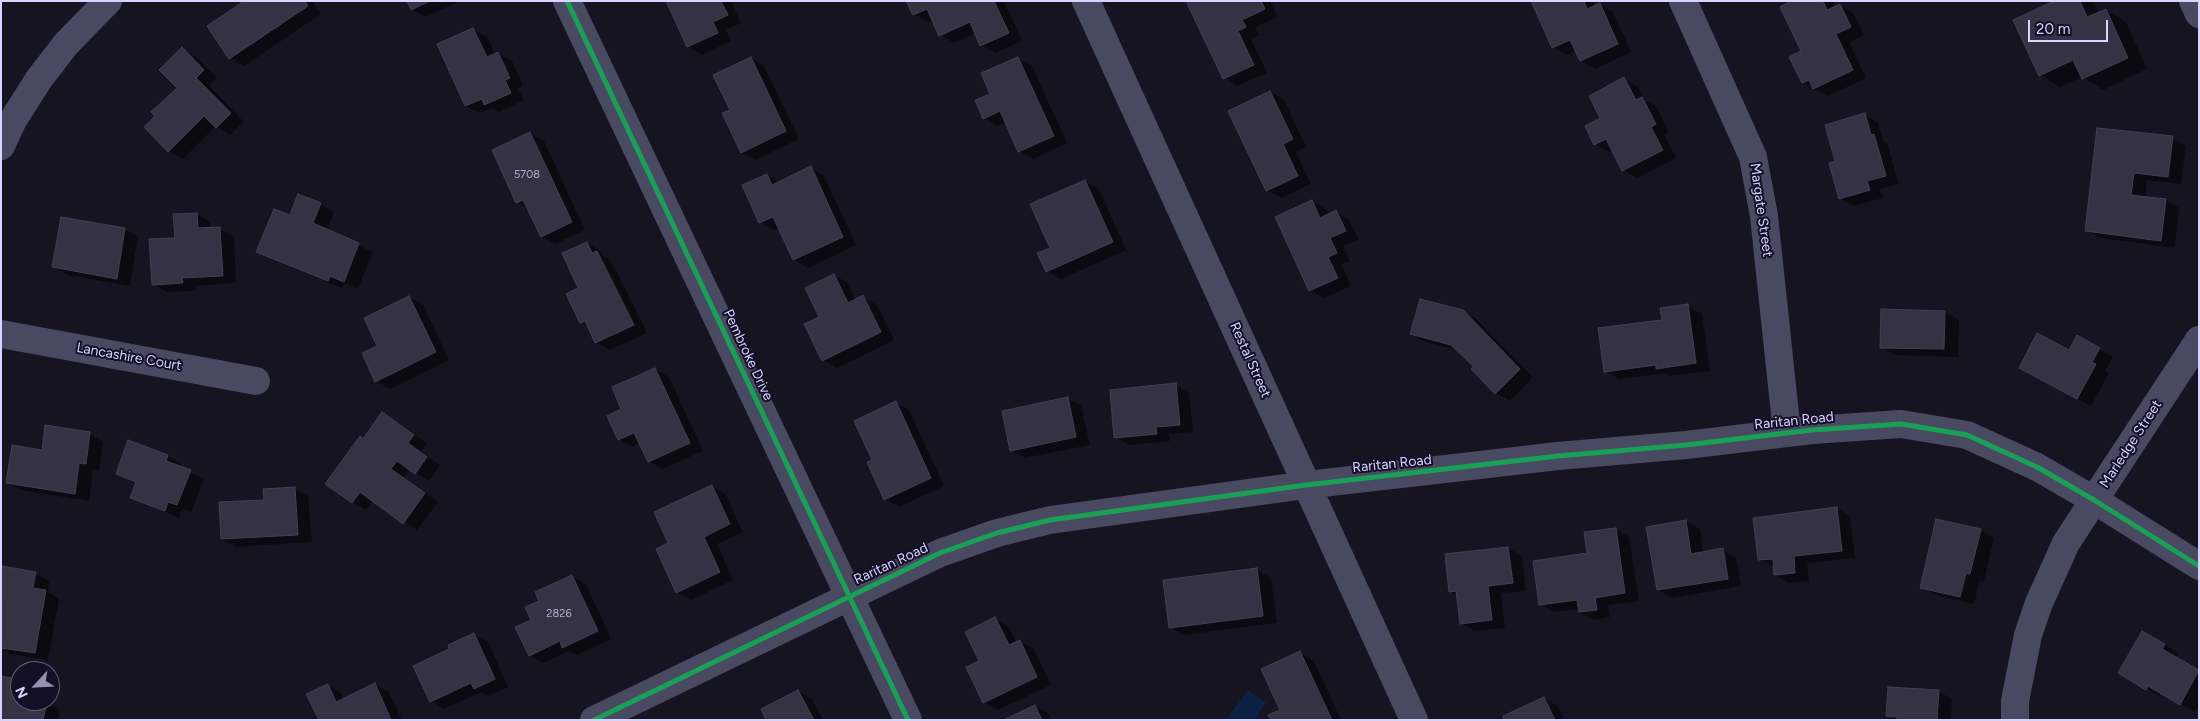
<!DOCTYPE html>
<html>
<head>
<meta charset="utf-8">
<style>
  body { margin:0 }
  #map { position:relative; width:2200px; height:721px; overflow:hidden; background:#161421; font-family:Figtree,sans-serif }
  canvas { display:block }
  .frame { position:absolute; inset:0; border:2px solid #d9d4ff; pointer-events:none }
  .north { position:absolute; left:10px; top:661px; width:50px; height:50px; box-sizing:border-box; background:#130f26; border:1px solid #625e7d; border-radius:50%; rotate:245deg; font-size:14px; font-weight:700; line-height:20px; text-align:center; color:#d9d4ff }
  .north::after { content:''; display:block; margin:auto; width:18px; height:22px; background:#9591b1; clip-path:polygon(50% 0,100% 100%,50% 72%,0 100%) }
  .scale { position:absolute; left:2028px; top:20px; width:80px; height:22px; box-sizing:border-box; border:2px solid #d9d4ff; border-top:0; padding-left:6px; font-size:15px; line-height:18px; white-space:nowrap; color:#d9d4ff; -webkit-text-stroke:4px #130f26; paint-order:stroke }
</style>
</head>
<body>
<div id="map">
<canvas width="2200" height="721"></canvas>
<div class="frame"></div>
<div class="north">N</div>
<div class="scale">20 m</div>
</div>
<script>
const ctx = document.querySelector('canvas').getContext('2d');
ctx.lineJoin = 'round';
function paint(path, color) { ctx.fillStyle = color; ctx.fill(path, 'evenodd'); }
const toPath = rows => new Path2D(rows.map(r => 'M' + r).join(''));
function strokePath(path, color, width, dash) { ctx.strokeStyle = color; ctx.lineWidth = width; ctx.lineCap = dash ? 'butt' : 'round'; ctx.setLineDash(dash || []); ctx.stroke(path); }
function label(font, color, halo, rows, align = 'center') {
  ctx.font = font + ' Figtree,sans-serif'; ctx.lineWidth = 4; ctx.setLineDash([]); ctx.textBaseline = 'middle'; ctx.strokeStyle = halo; ctx.fillStyle = color; for (const [text, x, y, turn = 0] of rows) {
    ctx.save(); ctx.translate(x, y); ctx.rotate((+turn || 0) * Math.PI / 180); ctx.textAlign = isNaN(turn) ? turn : align; if (halo) ctx.strokeText(text, 0, 0); ctx.fillText(text, 0, 0); ctx.restore();
  }
}
const water = toPath([
  [1248,690,1266,703,1254,720,1226,720]
]);
const shadow = toPath([
  [246,1,313,1,321,14,244,66,230,58,209,27],
  [408,1,460,1,426,17,412,9],
  [667,1,731,1,741,23,726,30,731,41,702,55,688,47],
  [908,1,1004,1,1022,41,995,53,981,45,976,33,954,43,940,35,933,20,928,22,914,14],
  [1188,1,1270,1,1278,17,1255,27,1259,35,1251,39,1267,73,1237,86,1224,78],
  [1533,1,1593,1,1595,6,1599,4,1613,12,1631,52,1595,69,1581,61,1576,50,1567,55,1553,47],
  [1793,1,1833,1,1835,7,1840,5,1853,13,1864,35,1849,42,1866,78,1828,96,1803,82,1803,52],
  [2057,1,2089,1,2095,5,2099,13,2106,10,2126,22,2147,69,2103,90,2082,77,2060,87,2040,75],
  [473,29,487,37,495,54,498,53,512,61,523,86,518,88,524,100,499,112,492,108,480,113,466,106],
  [182,49,196,57,217,78,209,86,244,122,230,135,216,126,183,159,169,151,146,127,179,88],
  [751,58,764,66,799,139,756,160,742,152,731,111],
  [1018,58,1032,66,1067,143,1033,159,1019,151,1006,122,997,126,984,118,991,94],
  [1624,79,1638,87,1645,101,1656,106,1669,132,1664,135,1676,158,1637,178,1623,170,1613,150,1609,152,1595,144,1601,118],
  [1270,92,1284,100,1306,147,1296,152,1311,184,1281,198,1267,190],
  [1865,115,1878,123,1883,141,1887,143,1899,184,1880,189,1883,198,1854,206,1840,198,1837,162],
  [2098,129,2172,138,2186,146,2181,184,2147,180,2145,198,2166,200,2179,208,2175,248,2100,238,2086,231],
  [530,133,544,141,585,230,555,244,541,236,529,209,517,202],
  [811,168,824,176,856,245,808,268,794,260,779,228,774,230,760,222,767,175,779,183],
  [1085,181,1099,189,1126,250,1061,279,1047,271,1051,249],
  [1312,201,1326,209,1329,215,1336,212,1349,220,1359,239,1343,246,1350,261,1341,264,1351,286,1324,298,1310,290,1277,217],
  [320,204,334,212,327,231,373,252,358,289,344,283,342,288,271,259,258,251,291,217],
  [197,214,210,222,211,229,220,229,234,237,236,283,196,286,196,291,167,292,153,284,176,239],
  [125,229,138,237,130,286,67,275,54,267],
  [587,243,601,251,603,256,611,261,647,333,610,350,596,342,589,327,581,322,580,289],
  [834,275,848,283,856,300,863,297,877,305,894,340,837,368,823,360,820,318],
  [409,297,423,305,449,360,390,389,376,381,379,346],
  [1688,306,1702,314,1710,371,1671,376,1665,373,1619,379,1605,371,1663,321],
  [1882,310,1945,312,1959,320,1958,357,1895,355,1881,347],
  [1463,311,1477,320,1533,377,1510,401,1496,393,1473,370,1476,367,1459,350,1425,342,1411,334],
  [2078,337,2113,357,2105,371,2109,373,2091,406,2034,375,2069,352],
  [655,369,669,377,703,451,662,469,649,461,640,443,632,447,619,439,623,410],
  [1175,385,1189,393,1193,432,1169,434,1170,441,1129,445,1116,437],
  [1068,398,1081,406,1090,445,1025,458,1011,450],
  [896,403,909,410,944,486,899,507,885,499],
  [383,414,427,443,421,452,440,465,429,481,410,469,404,478,438,502,417,530,373,500,366,510,352,502,364,440],
  [90,434,103,442,99,471,93,470,89,501,21,490,7,483,43,451],
  [129,442,168,456,181,464,180,468,204,479,191,512,182,509,179,518,132,497,137,484,117,473],
  [712,486,725,494,743,532,717,544,733,580,691,600,677,592,670,543],
  [295,489,308,496,312,542,236,547,222,539,265,501],
  [1837,508,1850,516,1855,558,1807,563,1809,581,1789,583,1775,575,1775,567,1759,559],
  [1686,521,1700,529,1703,553,1723,550,1736,558,1741,586,1672,598,1658,590],
  [1616,529,1629,537,1639,601,1608,605,1610,617,1594,620,1580,612,1579,609,1554,612,1541,604],
  [1980,530,1994,538,1984,581,1980,580,1974,604,1935,595,1922,587],
  [1508,548,1522,556,1526,591,1501,593,1505,628,1475,631,1461,623,1458,596,1450,592],
  [3,568,36,574,49,581,48,592,59,599,48,660,11,654,1,648,1,582],
  [1257,570,1271,578,1277,623,1184,635,1170,627],
  [572,576,586,584,611,639,577,655,569,651,543,663,529,655,532,621,540,601],
  [995,619,1009,627,1017,643,1020,641,1034,649,1051,685,998,710,984,702,980,661],
  [2143,633,2178,653,2175,658,2199,671,2199,705,2195,712,2162,693,2160,696,2119,673],
  [474,634,488,642,508,687,488,696,481,692,444,709,431,701,451,650],
  [1300,653,1314,661,1341,720,1272,720,1282,710],
  [16,680,20,683,20,701,46,702,60,710,58,720,1,720],
  [375,684,389,692,402,720,320,720,328,685,341,693,344,699],
  [798,691,812,699,823,720,768,720],
  [1938,691,1952,699,1951,720,1896,720,1888,715],
  [1544,698,1558,706,1564,720,1505,720],
  [1035,706,1049,714,1051,720,1006,720]
]);
const building = toPath([
  [244,1,305,1,308,6,229,59,207,26,244,1],
  [407,1,430,1,411,10,407,1],
  [666,1,721,1,728,15,713,22,718,33,687,47,666,1],
  [906,1,994,1,1009,33,980,46,970,22,939,36,927,9,913,15,906,1],
  [1186,1,1261,1,1265,9,1242,20,1246,27,1238,31,1254,65,1223,79,1186,1],
  [1531,1,1584,1,1587,9,1600,3,1618,44,1580,61,1570,40,1552,48,1531,1],
  [1791,1,1823,1,1827,10,1840,4,1851,27,1836,34,1853,70,1813,89,1809,80,1802,83,1789,57,1801,51,1780,7,1791,1],
  [2054,1,2080,1,2087,17,2106,9,2128,58,2082,79,2073,60,2039,76,2013,20,2054,1],
  [473,28,487,57,498,52,510,78,505,80,511,93,484,105,482,99,465,106,437,44,473,28],
  [182,47,204,70,196,78,231,113,216,128,204,116,168,152,144,127,155,116,151,112,177,88,159,70,182,47],
  [751,57,786,131,741,153,722,113,730,110,713,75,751,57],
  [1018,57,1054,136,1018,152,1000,111,983,119,975,100,990,94,981,73,1018,57],
  [1624,77,1636,100,1642,97,1656,124,1651,127,1663,150,1622,171,1606,139,1594,145,1585,126,1600,118,1589,96,1624,77],
  [1270,91,1293,139,1283,144,1298,176,1266,191,1228,111,1270,91],
  [1865,113,1871,135,1874,134,1886,176,1867,181,1870,190,1839,199,1829,163,1835,161,1825,125,1865,113],
  [2097,128,2173,136,2168,177,2134,173,2131,195,2166,199,2161,241,2085,231,2097,128],
  [530,132,572,222,541,237,523,200,516,203,492,150,530,132],
  [811,166,843,237,793,260,773,217,759,223,742,185,767,174,772,185,811,166],
  [1085,180,1113,242,1046,272,1037,253,1050,248,1030,204,1085,180],
  [298,194,321,203,313,223,359,243,344,282,330,276,328,281,256,252,274,209,290,215,298,194],
  [1312,200,1320,218,1336,210,1346,231,1330,238,1337,253,1328,257,1338,278,1309,291,1275,217,1312,200],
  [197,213,198,228,220,227,223,276,182,278,183,283,152,285,149,239,175,238,173,214,197,213],
  [61,217,125,228,117,279,52,267,61,217],
  [587,242,592,253,597,251,634,325,595,343,585,321,580,323,566,294,578,288,562,253,587,242],
  [834,274,848,303,863,295,881,332,822,361,804,324,819,317,805,288,834,274],
  [409,296,436,352,375,382,362,353,377,346,364,318,409,296],
  [1420,299,1463,310,1520,369,1495,394,1471,369,1474,367,1451,345,1410,334,1420,299],
  [1688,304,1696,363,1656,369,1656,365,1604,372,1598,328,1662,320,1660,308,1688,304],
  [1881,309,1945,311,1944,349,1880,348,1881,309],
  [2037,333,2069,350,2077,335,2100,348,2092,362,2096,364,2077,399,2019,368,2037,333],
  [655,368,690,443,648,462,634,433,618,440,607,416,621,409,612,387,655,368],
  [1176,383,1180,425,1156,427,1157,434,1114,438,1110,390,1176,383],
  [1068,397,1076,437,1010,451,1002,411,1068,397],
  [896,401,931,478,884,500,867,462,872,460,854,421,896,401],
  [382,412,414,435,408,443,427,457,415,474,397,461,391,469,425,493,403,524,360,492,352,503,325,484,360,436,363,439,382,412],
  [45,425,90,432,86,464,79,463,75,494,6,483,12,445,42,450,45,425],
  [128,440,168,455,166,461,191,470,177,505,168,502,165,511,130,498,136,482,116,474,128,440],
  [712,485,730,524,704,537,720,572,676,593,656,549,668,543,654,512,712,485],
  [295,487,298,535,221,539,219,502,264,500,263,489,295,487],
  [1837,507,1842,551,1794,556,1795,573,1774,575,1773,559,1758,560,1753,518,1837,507],
  [1936,519,1981,529,1970,574,1966,573,1960,597,1920,588,1936,519],
  [1686,520,1691,554,1723,548,1728,579,1657,590,1646,527,1686,520],
  [1616,528,1625,593,1595,598,1597,610,1579,612,1577,600,1539,605,1533,561,1587,553,1584,532,1616,528],
  [1508,547,1513,583,1488,586,1492,620,1460,624,1456,591,1449,592,1445,554,1508,547],
  [2,566,36,572,33,588,46,590,35,653,1,648,2,566],
  [1257,568,1263,616,1169,628,1163,580,1257,568],
  [572,575,598,631,562,648,560,641,529,656,515,627,531,620,525,607,539,601,535,592,572,575],
  [995,617,1009,645,1020,640,1037,677,983,703,966,667,979,661,965,632,995,617],
  [2142,631,2165,644,2162,649,2199,670,2180,705,2148,686,2146,690,2118,673,2142,631],
  [474,633,495,679,474,689,471,683,430,702,413,666,449,649,448,645,474,633],
  [1300,651,1332,720,1271,720,1268,715,1280,710,1261,669,1300,651],
  [1,676,16,679,14,695,20,696,20,701,47,701,43,720,1,720,1,676],
  [375,683,391,720,319,720,306,694,328,684,336,702,375,683],
  [1888,687,1939,690,1937,720,1897,720,1897,717,1886,716,1888,687],
  [798,690,814,720,766,720,761,709,798,690],
  [1544,697,1555,720,1504,720,1503,716,1544,697],
  [1035,705,1042,720,1003,720,1035,705]
]);
const minor = toPath([
  [567,1,908,720],
  [1086,1,1414,720],
  [1683,1,1753,157,1764,216,1787,433],
  [2193,1,2199,14],
  [1,146,13,120,39,79,66,44,108,1],
  [1,334,256,381],
  [594,720,940,553,997,533,1050,520,1306,485,1558,456,1686,445,1812,430,1901,424,1967,435,2037,467,2094,500,2199,566],
  [2015,720,2015,701,2028,635,2039,603,2066,543,2199,340]
]);
const cycleway = toPath([
  [567,1,908,720],
  [594,720,940,553,997,533,1050,520,1306,485,1558,456,1686,445,1812,430,1901,424,1967,435,2037,467,2094,500,2199,566]
]);
const numberNames = [
  ["5708",527,175],
  ["2826",559,614]
];
const streetNames = [
  ["Margate Street",1761,210,82],
  ["Pembroke Drive",748,355,65],
  ["Lancashire Court",129,357,10],
  ["Restal Street",1250,360,66],
  ["Raritan Road",1794,421,-6],
  ["Marledge Street",2131,444,-57],
  ["Raritan Road",1392,464,-6],
  ["Raritan Road",891,564,-25]
];
paint(water, '#0d2144');
paint(shadow, '#0007');
paint(building, '#343243');
strokePath(building, '#433f54', 1);
strokePath(minor, '#4a4962', 28);
strokePath(cycleway, '#1a9f57', 5);
label('11px', '#b0acd0', null, numberNames);
label('14px', '#d9d4ff', '#130f26', streetNames);
</script>
</body>
</html>
